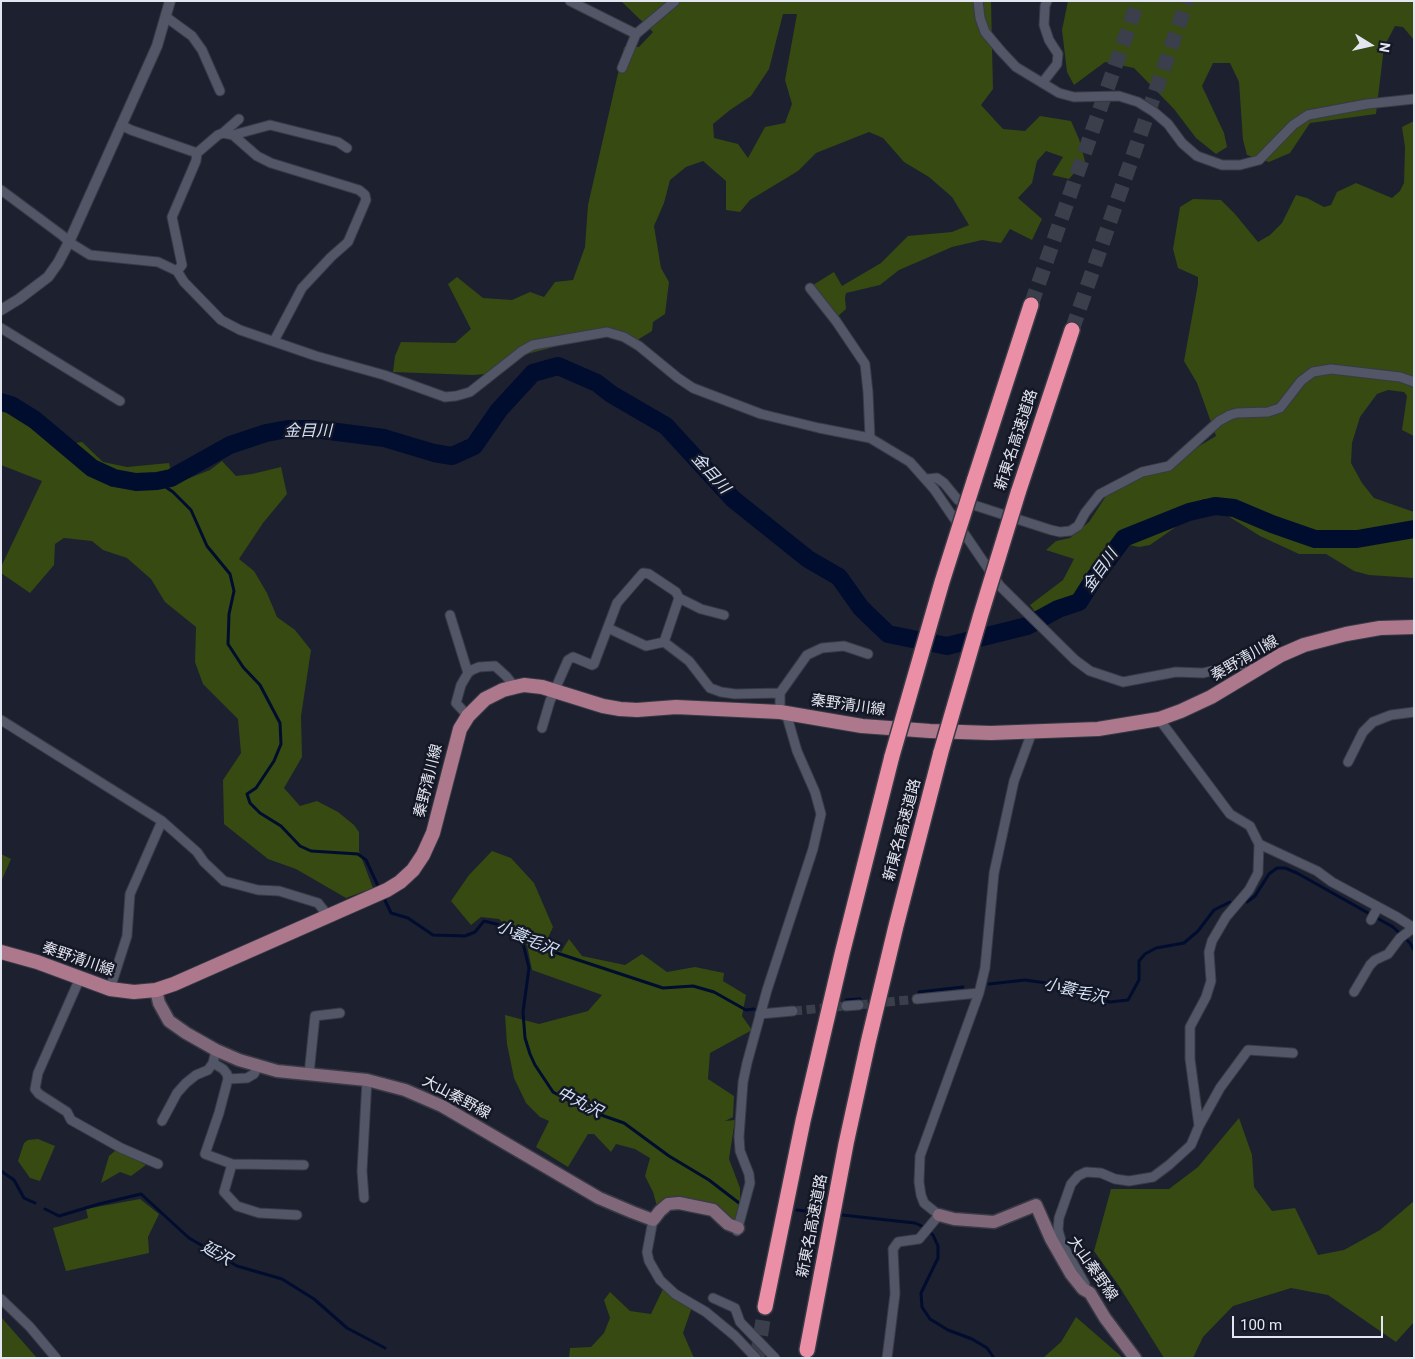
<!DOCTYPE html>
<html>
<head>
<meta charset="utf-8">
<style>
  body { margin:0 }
  #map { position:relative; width:1415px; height:1359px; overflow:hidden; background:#1d202e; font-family:Roboto,sans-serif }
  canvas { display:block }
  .frame { position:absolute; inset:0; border:2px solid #e3e6f0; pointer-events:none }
  .north { position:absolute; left:1345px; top:20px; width:50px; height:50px; -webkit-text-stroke:4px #141725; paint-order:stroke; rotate:100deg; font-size:14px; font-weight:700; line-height:20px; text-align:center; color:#e3e6f0 }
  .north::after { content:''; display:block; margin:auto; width:18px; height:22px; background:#e3e6f0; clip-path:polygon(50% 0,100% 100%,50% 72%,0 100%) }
  .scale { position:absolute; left:1232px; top:1316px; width:151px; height:22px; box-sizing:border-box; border:2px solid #e3e6f0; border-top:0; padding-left:6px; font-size:15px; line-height:18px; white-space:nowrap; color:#e3e6f0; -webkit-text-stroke:4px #141725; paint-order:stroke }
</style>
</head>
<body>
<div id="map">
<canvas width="1415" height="1359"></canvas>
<div class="frame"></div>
<div class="north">N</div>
<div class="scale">100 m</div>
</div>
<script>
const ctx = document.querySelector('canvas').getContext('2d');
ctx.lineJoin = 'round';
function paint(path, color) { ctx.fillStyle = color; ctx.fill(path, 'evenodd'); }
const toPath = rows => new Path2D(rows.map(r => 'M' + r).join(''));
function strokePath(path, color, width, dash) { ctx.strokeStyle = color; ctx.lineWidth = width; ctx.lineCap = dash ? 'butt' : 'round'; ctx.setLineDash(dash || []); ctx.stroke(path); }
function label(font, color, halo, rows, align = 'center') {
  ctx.font = font + ' Roboto,"Noto Sans JP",sans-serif'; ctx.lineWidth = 5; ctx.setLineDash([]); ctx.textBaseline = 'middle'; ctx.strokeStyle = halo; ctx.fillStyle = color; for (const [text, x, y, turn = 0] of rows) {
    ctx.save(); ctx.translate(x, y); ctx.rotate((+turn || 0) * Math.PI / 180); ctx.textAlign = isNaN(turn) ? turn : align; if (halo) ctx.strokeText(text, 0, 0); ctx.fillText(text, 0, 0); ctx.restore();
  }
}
const green = toPath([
  [621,1,991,1,993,89,981,105,1003,129,1025,131,1040,116,1071,121,1079,139,1085,161,1069,179,1052,175,1063,157,1046,151,1037,161,1032,183,1018,198,1042,219,1032,240,1010,229,1001,243,982,240,952,247,899,270,880,285,846,293,845,298,846,309,837,317,813,285,834,272,842,286,881,263,908,236,952,232,969,225,952,197,929,177,904,162,883,138,869,132,816,153,798,171,750,200,740,212,726,210,726,181,703,161,686,167,670,180,664,203,654,226,661,268,669,282,665,314,653,322,652,331,634,342,619,330,527,354,498,373,473,375,393,372,395,356,401,342,455,343,471,329,448,284,457,277,483,298,512,300,530,292,544,297,555,282,573,280,585,247,588,205,624,47,639,47,653,32],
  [783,14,797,14,785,80,792,104,785,123,765,127,748,158,738,144,714,138,713,124,730,110,751,96,769,69],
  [1068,1,1414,1,1414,40,1403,27,1395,26,1384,47,1376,114,1310,123,1290,153,1269,162,1247,155,1243,140,1239,82,1230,63,1213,63,1202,86,1224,133,1227,147,1216,154,1196,138,1174,109,1134,68,1105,62,1074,85,1067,72,1062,30],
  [1414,121,1414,436,1402,430,1407,396,1404,392,1388,390,1377,394,1360,417,1352,443,1351,463,1362,483,1374,498,1414,512,1414,578,1369,575,1354,571,1326,554,1299,554,1260,536,1228,516,1214,499,1203,499,1190,517,1150,545,1139,547,1124,544,1106,568,1094,590,1039,617,1030,605,1063,580,1074,559,1046,550,1056,541,1070,538,1089,522,1106,496,1131,482,1161,469,1216,436,1197,383,1184,361,1198,284,1198,277,1178,268,1173,249,1180,207,1193,199,1221,200,1235,214,1258,242,1270,235,1282,223,1296,195,1307,198,1324,207,1331,205,1337,192,1356,183,1392,198,1400,191,1404,183,1405,147,1402,127],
  [1,406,12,409,38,426,61,445,82,442,103,462,127,467,169,463,174,484,210,470,222,461,236,476,252,474,281,467,287,494,263,523,239,559,254,571,267,593,277,617,295,630,311,650,301,716,302,757,284,788,300,806,317,801,338,812,354,825,359,832,359,851,373,888,346,898,296,869,268,859,224,824,223,780,241,753,238,719,203,684,195,662,196,627,165,602,151,579,127,558,103,550,92,541,64,538,55,544,54,565,30,593,1,573,1,567,42,481,1,465],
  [492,851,511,858,534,883,553,927,547,940,561,952,569,939,582,956,625,965,642,954,667,972,695,967,724,973,723,981,746,995,742,1016,752,1030,710,1053,708,1079,734,1096,733,1117,725,1121,735,1120,729,1159,740,1188,740,1209,736,1223,693,1200,658,1210,653,1192,645,1176,650,1158,635,1149,616,1144,611,1152,594,1134,588,1134,568,1167,536,1147,549,1121,540,1117,526,1103,514,1078,507,1044,505,1015,539,1024,588,1011,602,995,532,970,527,945,499,919,481,917,471,925,451,901,469,875],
  [1,854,11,859,1,882],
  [1239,1118,1252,1155,1254,1187,1272,1211,1295,1208,1318,1255,1344,1250,1380,1230,1414,1201,1414,1322,1396,1342,1328,1295,1291,1288,1233,1306,1203,1337,1193,1358,1164,1358,1119,1286,1094,1251,1111,1189,1169,1189,1198,1167],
  [38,1139,55,1146,40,1181,30,1178,18,1161,24,1143,28,1140],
  [116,1150,146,1165,131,1176,120,1172,101,1183,109,1156],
  [140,1199,159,1214,148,1237,149,1253,66,1271,53,1228,88,1218,86,1209],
  [663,1289,692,1307,683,1333,694,1358,569,1358,570,1348,591,1347,604,1333,610,1318,604,1300,610,1292,630,1311,651,1314],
  [1,1317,37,1358,1,1358],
  [1076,1317,1123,1358,1043,1358,1061,1342]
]);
const stream = toPath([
  [157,481,173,492,191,510,207,546,230,574,234,591,229,614,228,644,243,667,260,685,280,723,281,744,274,761,256,788,247,794,250,803,260,813,281,826,300,846,311,851,358,854,366,860,379,888],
  [383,896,391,913,408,918,433,935,465,936,475,932,484,921,504,926,522,938,554,952,663,988,693,986,714,992,746,1010,754,1009],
  [1247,902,1255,896,1269,874,1277,868,1285,868,1297,873,1393,927,1410,943,1414,950],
  [522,939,529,968,523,1012,525,1038,530,1054,535,1065,553,1092,584,1109,624,1123,669,1156,709,1180,739,1203],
  [989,984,1025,980,1053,984,1110,1002,1128,1000,1139,980,1139,961,1145,954,1156,948,1184,943,1198,931,1214,910,1230,902],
  [919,992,963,987],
  [846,1000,860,999],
  [1,1171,14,1180,24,1198,35,1203],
  [45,1209,59,1216,99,1204,141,1194,189,1238,237,1266,282,1279,314,1299,347,1328,385,1348],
  [797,1210,820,1213],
  [842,1215,915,1223,926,1228,933,1235,938,1246,938,1258,921,1293,922,1307,930,1319,948,1330,972,1339,987,1348,994,1358]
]);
const river = toPath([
  [1,402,11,405,35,420,92,468,114,478,136,482,157,481,171,478,230,445,266,433,288,429,314,429,384,438,434,453,452,456,474,446,499,410,533,373,558,366,597,383,611,394,666,426,733,499,808,559,839,577,861,608,888,634,947,646,1027,626,1058,609,1079,602,1095,577,1124,538,1189,512,1215,506,1234,508,1272,524,1315,539,1357,539,1414,529]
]);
const minorTunnel = toPath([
  [859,1005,917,999],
  [793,1011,846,1006]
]);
const motorwayTunnel = toPath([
  [1031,305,1138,1],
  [1072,330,1187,1],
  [757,1358,765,1307]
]);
const minor = toPath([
  [570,1,636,34],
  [978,1,980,18,985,32,1001,51,1016,67,1059,93,1074,97,1119,96,1138,102,1154,112,1168,124,1182,143,1197,156,1222,165,1240,165,1259,160,1293,125,1308,115,1367,104,1414,99],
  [166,17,192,36,202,50,220,91],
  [622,68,636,34,675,1],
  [1043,82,1057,64,1058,54,1049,40,1044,25,1045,6,1047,1],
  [121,125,131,130,197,153],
  [223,133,239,119],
  [233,135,257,156,271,163,359,190,365,195,366,200,348,242,331,257,302,288,274,341],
  [1,190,63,236,69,242,90,255,158,262,177,271,184,282,221,320,240,330,316,356,384,375,445,397,456,396,470,392,522,351,533,345,607,332,624,337,639,346,678,378,693,388,761,414,819,428,870,438,910,462,934,489,1000,586,1075,660,1090,671,1123,682,1176,672,1203,673,1241,664,1255,670],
  [177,271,182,265,172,217,196,161,197,153,218,135,223,133,233,135,270,125,338,142,347,148],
  [810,288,836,321,865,364,868,392,870,438],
  [1,328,120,401],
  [927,479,937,478,944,483,958,500,1051,530,1060,532,1070,531,1078,526,1085,513,1100,494,1142,472,1169,466,1219,421,1230,415,1237,413,1268,412,1280,408,1301,381,1313,372,1331,369,1400,377,1414,382],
  [679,598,701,609,724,615],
  [450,615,468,673],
  [608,628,646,646,664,642],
  [664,642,689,661,710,688,721,692,735,694,780,693],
  [780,712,780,693,807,655,822,648,844,646,868,654],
  [468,716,456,703,461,685,468,673,472,670,479,667,495,666,506,676,515,687],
  [1,720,162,821,197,852,204,862,224,881,258,890,279,891,318,903,329,917],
  [542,728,550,701,568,660,573,657,592,665,594,664,617,603,643,573,649,574,676,592,679,598,664,642],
  [1348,762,1363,732,1373,722,1391,715,1414,712],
  [1259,844,1317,871,1332,882,1397,917,1414,928],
  [1371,920,1378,907],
  [80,978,38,1073,35,1089,39,1094,67,1112,71,1120,121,1148,158,1164],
  [110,989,127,936,130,894,162,821],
  [1354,992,1370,965,1375,960,1388,954,1400,938,1413,928],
  [917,999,979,993],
  [846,1006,859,1005],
  [760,1014,793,1011],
  [213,1063,223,1069,227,1074,228,1079,247,1078,254,1074,258,1066],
  [309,1074,315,1016,340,1013],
  [228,1079,219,1113,205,1154,232,1164,304,1165],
  [162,1121,177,1093,186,1083,196,1075,208,1070,213,1063,216,1050],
  [1199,1126,1220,1088,1248,1050,1293,1053],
  [232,1164,224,1192,237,1206,259,1213,297,1215],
  [364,1198,362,1171,367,1080],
  [653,1220,647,1252,649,1261,660,1280,675,1294,706,1312,735,1336,756,1358],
  [737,1231,750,1183,749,1174,740,1151,739,1137,743,1082,747,1063,767,990,813,849,821,814,815,792,797,751,786,713],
  [1085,1284,1062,1244,1058,1230,1059,1218,1071,1184,1078,1176,1086,1172,1101,1173,1115,1179,1129,1181,1153,1177,1169,1165,1191,1145,1199,1126,1190,1059,1190,1027,1206,997,1211,981,1209,952,1212,941,1226,917,1249,890,1258,873,1259,844,1250,826,1230,814,1159,719],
  [713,1298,735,1308,740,1322,775,1358],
  [1,1299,30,1327,56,1358],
  [887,1358,895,1294,893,1249,898,1242,919,1239,939,1215,924,1203,921,1195,919,1182,920,1156,979,993,985,968,994,873,1014,781,1032,732]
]);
const tertiary = toPath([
  [1,310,19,299,48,277,58,263,69,242,157,46,170,1]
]);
const secondary = toPath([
  [156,990,159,1003,169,1021,186,1033,216,1050,239,1060,277,1071,367,1080,405,1090,442,1106,599,1198,632,1212,653,1220,660,1211,668,1204,679,1203,713,1210,728,1224,738,1228],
  [939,1215,954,1219,994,1222,1036,1205,1051,1239,1071,1274,1083,1289,1090,1293,1105,1318,1135,1358]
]);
const primary = toPath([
  [1,952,37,962,110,989,134,992,156,990,174,984,387,890,400,882,413,870,423,855,433,833,460,729,468,716,485,699,503,690,515,687,524,685,542,687,603,706,620,709,637,710,676,707,780,712,862,726,930,731,991,733,1098,729,1159,719,1181,711,1211,697,1281,655,1304,645,1346,634,1380,628,1414,627]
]);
const motorway = toPath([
  [974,481,1031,305],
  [1018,493,1072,330],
  [765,1307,803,1121,842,954,892,756],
  [807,1350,846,1144,868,1043,896,926,941,752]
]);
const motorwayBridge = toPath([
  [941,752,981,614,1018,493],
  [892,756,942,582,974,481]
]);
const streetNames = [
  ["新東名高速道路",1017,440,-72],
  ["秦野清川線",1245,659,-30],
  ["秦野清川線",848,706,8],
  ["秦野清川線",429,781,-76],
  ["新東名高速道路",903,830,-75],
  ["秦野清川線",78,960,19],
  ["大山秦野線",456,1098,28],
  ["新東名高速道路",813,1226,-79],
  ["大山秦野線",1092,1269,55]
];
const waterNames = [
  ["金目川",308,432],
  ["金目川",710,474,48],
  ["金目川",1101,571,-55],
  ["小蓑毛沢",526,939,24],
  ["小蓑毛沢",1075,992,14],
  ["中丸沢",579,1103,27],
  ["延沢",216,1254,30]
];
paint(green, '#374a11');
strokePath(stream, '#000d2f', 3);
strokePath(river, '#000d2f', 18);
strokePath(minorTunnel, '#3b3e4b', 9, [9, 4.5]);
strokePath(motorwayTunnel, '#3b3e4b', 15, [15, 8]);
strokePath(minor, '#383a46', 11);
strokePath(tertiary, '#383a46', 12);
strokePath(secondary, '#383a46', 15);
strokePath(primary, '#383a46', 16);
strokePath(motorway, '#383a46', 18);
strokePath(minor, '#525666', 9);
strokePath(tertiary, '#525666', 10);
strokePath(secondary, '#806779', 12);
strokePath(primary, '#ae788c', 14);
strokePath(motorway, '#eb8fa6', 15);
strokePath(motorwayBridge, '#383a46', 18, []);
strokePath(motorwayBridge, '#eb8fa6', 15);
label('15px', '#e3e6f0', '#141725', streetNames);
label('italic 16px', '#d4e2f6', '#141725', waterNames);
</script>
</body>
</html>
